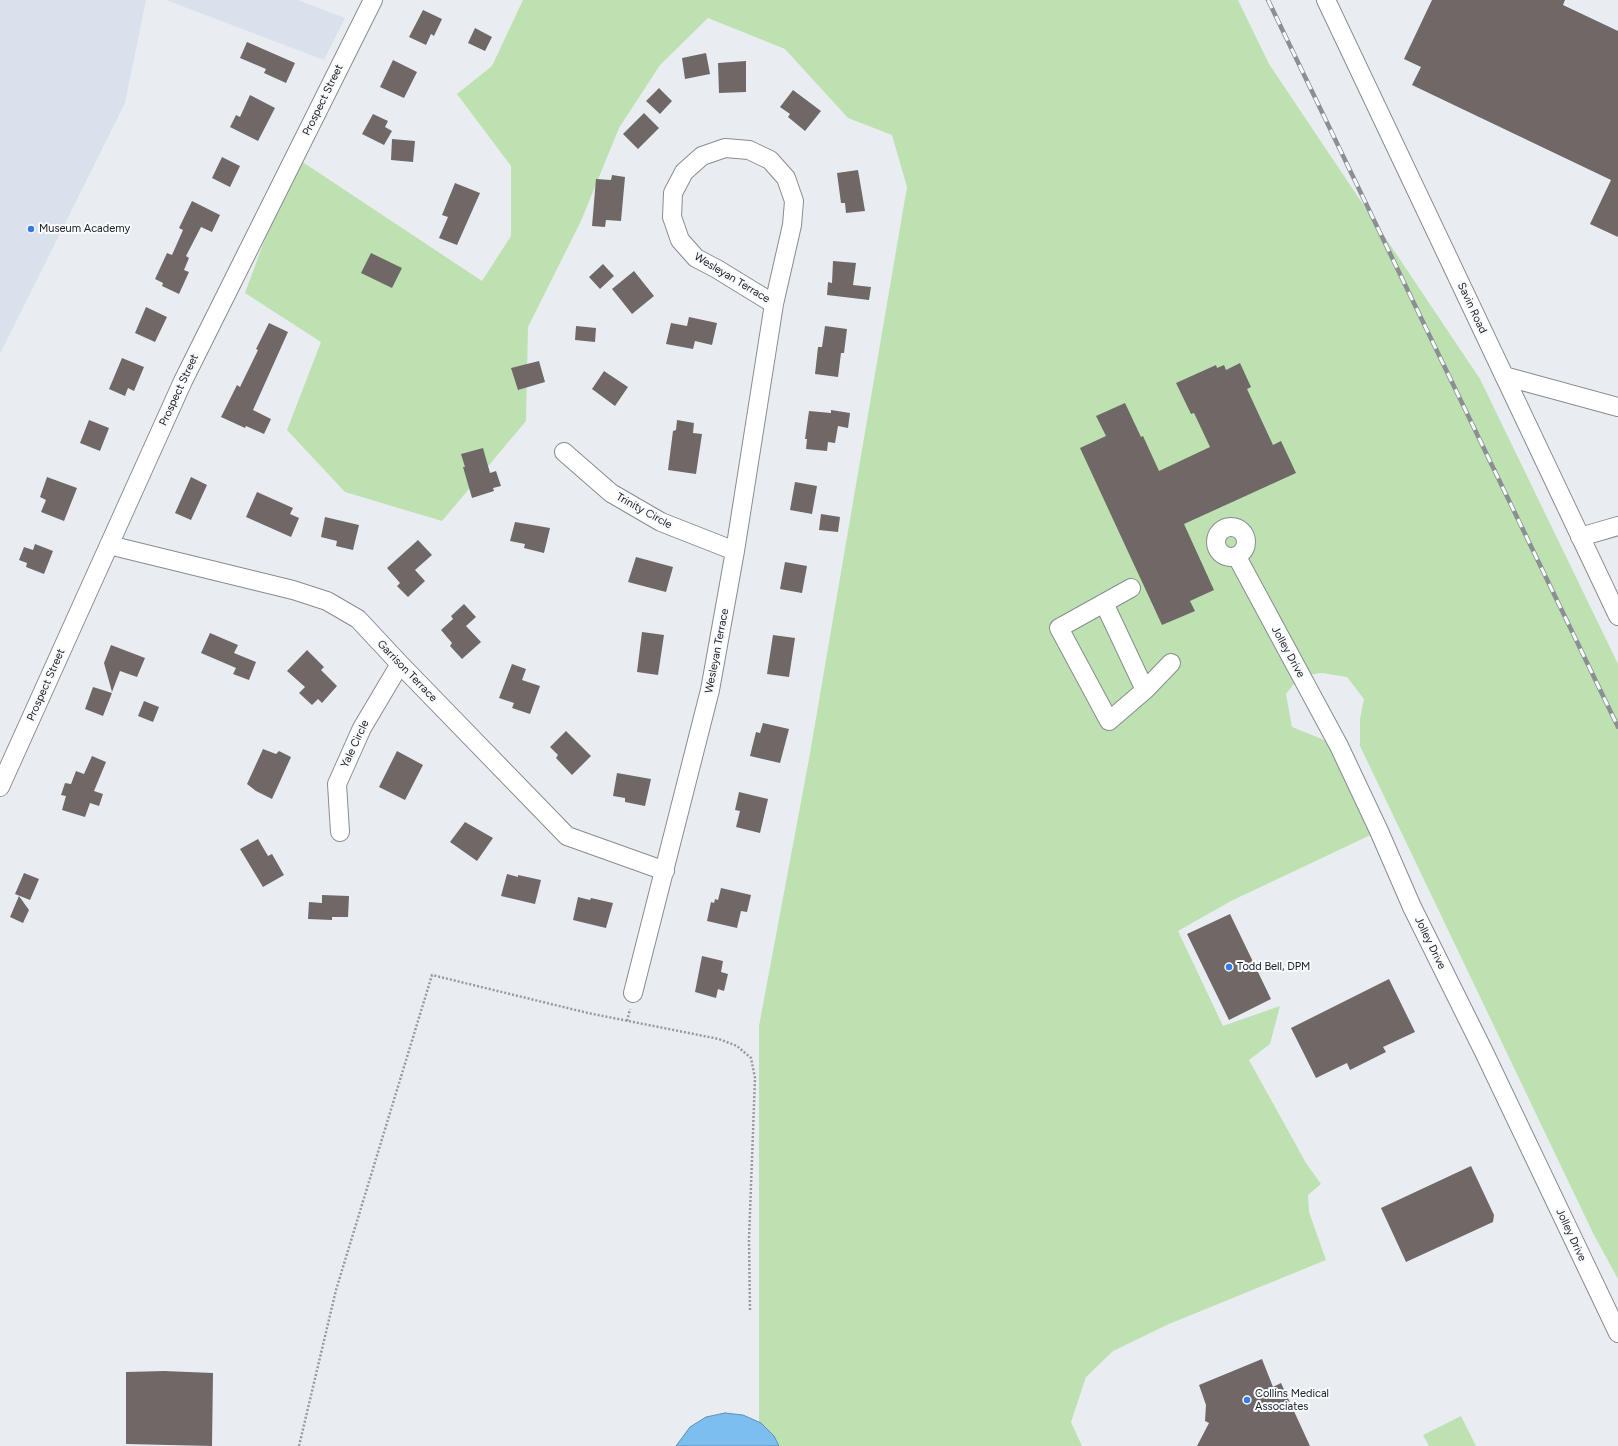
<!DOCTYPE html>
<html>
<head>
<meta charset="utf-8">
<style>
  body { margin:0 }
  canvas { display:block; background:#e9edf2 }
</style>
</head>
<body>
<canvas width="1618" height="1446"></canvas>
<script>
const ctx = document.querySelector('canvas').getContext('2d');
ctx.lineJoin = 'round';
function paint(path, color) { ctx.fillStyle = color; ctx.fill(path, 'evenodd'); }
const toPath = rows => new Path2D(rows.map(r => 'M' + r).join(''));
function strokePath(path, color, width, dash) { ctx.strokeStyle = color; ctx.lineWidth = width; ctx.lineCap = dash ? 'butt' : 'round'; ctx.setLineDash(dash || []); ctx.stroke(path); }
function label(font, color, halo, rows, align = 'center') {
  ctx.font = font + ' Figtree,sans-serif'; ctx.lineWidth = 4; ctx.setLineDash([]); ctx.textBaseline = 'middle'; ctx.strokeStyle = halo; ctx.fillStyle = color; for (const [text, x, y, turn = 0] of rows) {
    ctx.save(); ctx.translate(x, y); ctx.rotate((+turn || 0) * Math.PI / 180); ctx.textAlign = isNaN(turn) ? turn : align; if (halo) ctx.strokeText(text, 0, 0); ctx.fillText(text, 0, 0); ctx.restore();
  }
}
const built = toPath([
  [0,0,146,0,125,103,0,354],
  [166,0,298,0,345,18,324,60]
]);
const green = toPath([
  [523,0,1238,0,1269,64,1480,379,1618,664,1618,1279,1593,1233,1360,746,1360,719,1364,699,1347,677,1322,673,1300,676,1286,694,1292,727,1339,746,1379,831,1231,901,1178,931,1223,1026,1280,1006,1270,1044,1249,1060,1306,1163,1321,1184,1308,1195,1309,1212,1326,1260,1169,1324,1113,1351,1086,1377,1071,1422,1082,1446,759,1446,759,1026,809,759,907,187,892,135,848,118,785,49,708,18,660,65,619,128,581,221,528,327,526,421,442,521,345,492,287,430,321,342,245,293,295,157,482,281,511,236,511,166,457,94,492,66],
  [1461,1416,1476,1446,1429,1446,1423,1435]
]);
const water = toPath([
  [725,1413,743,1415,761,1423,774,1436,779,1446,676,1446,690,1427,706,1417,725,1413]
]);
const building = toPath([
  [1432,0,1565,0,1563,5,1618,31,1618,237,1590,224,1611,180,1412,85,1421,67,1404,59],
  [423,10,442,19,434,36,431,34,426,45,409,37],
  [475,28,492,37,485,51,468,43],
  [247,42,295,63,286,83,264,73,266,69,240,58],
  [706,53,710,74,685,79,682,58],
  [393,60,417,72,404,98,380,87],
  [746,61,746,92,719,93,718,63],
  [659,88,672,101,660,114,646,101],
  [793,90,821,111,805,131,788,117,790,114,780,107],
  [250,95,275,108,258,141,230,127,236,115,240,117],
  [644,113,659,128,638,149,623,134],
  [373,114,388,121,385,127,392,131,384,145,362,134],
  [392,139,415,141,413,162,391,160],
  [222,157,240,166,230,187,212,178],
  [858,170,865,211,846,213,845,203,841,203,837,173],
  [612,175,625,177,621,221,606,220,605,227,592,226,596,179,611,180],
  [455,183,480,193,457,245,439,238,448,217,442,215],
  [192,201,220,215,212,232,201,227,186,256,189,258,184,270,189,272,179,294,162,286,163,283,155,279,167,253,172,255,183,230,179,228],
  [371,253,402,268,392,288,361,273],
  [833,261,856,263,853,285,871,287,869,300,827,295,828,282,832,283],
  [603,264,614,276,600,289,589,277],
  [634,271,654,296,632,314,612,289],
  [146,307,167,317,155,342,135,333],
  [689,317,717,323,712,345,695,341,693,349,666,344,671,323,687,326],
  [269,323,288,332,253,410,271,419,264,434,246,426,245,428,221,417,237,385,240,387,258,350,256,349],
  [576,326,596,328,595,342,575,340],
  [825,326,847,329,844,353,841,353,838,377,815,374,818,347,822,347],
  [122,358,144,367,134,391,128,388,125,396,109,389],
  [539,361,545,382,518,390,511,368],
  [1240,363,1251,387,1247,389,1273,445,1281,441,1296,473,1184,524,1214,590,1190,601,1195,611,1162,625,1080,448,1106,436,1096,416,1125,403,1141,437,1143,436,1159,471,1210,447,1194,413,1191,414,1176,383,1216,365,1217,368,1224,365,1226,370],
  [604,371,628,387,615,406,592,389],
  [831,410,850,413,848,428,838,426,835,443,828,442,827,451,806,449,807,439,805,439,809,411,831,413],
  [89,420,109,428,100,451,80,443],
  [677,420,694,423,693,433,702,434,696,474,668,470,673,431,676,430],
  [483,448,490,473,496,471,501,486,493,488,494,491,472,498,463,467,465,467,461,454],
  [47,477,77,488,64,521,41,512,46,500,40,497],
  [191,477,207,485,191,520,175,513],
  [795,482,817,486,812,514,790,510],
  [257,492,293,508,290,514,299,518,291,537,246,517],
  [821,514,840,517,838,532,819,530],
  [325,517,359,525,353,550,336,546,337,541,321,537],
  [515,522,550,528,544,553,524,548,525,544,510,541],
  [418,540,432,555,415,570,425,581,408,597,397,586,400,583,387,568],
  [35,544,53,551,44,574,26,567,27,563,19,560,24,547,33,550],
  [636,557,673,567,666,592,628,582],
  [785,562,807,566,802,593,780,589],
  [464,604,476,617,466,626,481,642,462,659,450,646,452,643,441,630,453,619,451,616],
  [642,632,664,635,658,675,637,672],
  [210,633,238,645,234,653,256,662,249,680,233,674,236,668,201,653],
  [773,635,795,638,789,677,767,674],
  [111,645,145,658,137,677,120,671,112,692,104,663],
  [307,650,324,667,321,670,337,686,322,703,318,699,312,705,299,693,305,687,287,671],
  [512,664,526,669,522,680,540,686,530,714,512,708,514,703,499,698],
  [93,687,112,693,103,716,85,709],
  [144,701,159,707,153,722,138,716],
  [763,723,789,729,780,763,750,756,756,732,760,733],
  [566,731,591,756,572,775,556,758,558,755,550,747],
  [263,749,276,754,279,751,291,757,272,799,256,791,247,784],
  [397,751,423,765,405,800,379,787],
  [92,756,106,762,94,791,103,794,99,806,90,803,85,817,62,810,66,796,61,795,65,783,71,784,76,771,84,774],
  [617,773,651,779,645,806,625,802,625,798,613,796],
  [739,792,768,799,760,833,736,827,740,811,735,810],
  [465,822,493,838,477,861,450,842],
  [258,839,268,856,272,854,284,875,263,887,240,849],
  [24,873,39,879,30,900,15,894],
  [507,874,518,877,518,875,541,880,535,904,501,896],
  [721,888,751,895,747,912,741,911,737,928,707,921,711,902,714,903,715,899,718,900],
  [322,895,349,896,348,917,332,917,332,920,308,919,309,902,322,903],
  [19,896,29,910,23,923,10,917],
  [578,897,590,900,591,898,613,903,606,928,573,920],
  [1230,914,1271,999,1229,1020,1187,934],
  [702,956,723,961,721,972,728,974,724,991,718,989,716,998,695,992],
  [1389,979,1415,1032,1383,1047,1386,1052,1350,1070,1347,1063,1316,1078,1291,1028],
  [1471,1166,1494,1215,1493,1222,1406,1262,1381,1208],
  [1262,1359,1273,1387,1281,1383,1310,1446,1197,1446,1209,1423,1205,1421,1206,1405,1199,1385],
  [164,1371,213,1373,212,1446,126,1444,126,1372]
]);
const path = toPath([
  [627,1021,630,1009],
  [299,1446,336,1290,432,975,588,1013,719,1039,737,1046,751,1058,755,1078,749,1239,750,1310]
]);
const minor = toPath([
  [1326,0,1618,616],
  [1504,376,1618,407],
  [564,452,611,493,661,522,735,551],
  '1216 542a15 15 0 1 1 30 0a15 15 0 1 1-30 0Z',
  [1580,537,1618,526],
  [109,545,293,590,327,601,358,619,400,664,567,836,665,871],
  [1237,557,1339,746,1379,831,1412,907,1484,1052,1618,1333],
  [1131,588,1059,628,1109,721,1145,690,1171,663],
  [1104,603,1145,690],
  [0,787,183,381,373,0],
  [340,832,337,784,362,728,400,664],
  [633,993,710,690,735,551,774,304,792,225,794,201,786,178,770,160,749,150,725,148,702,156,684,172,673,193,672,217,680,240,696,258,717,269,774,304]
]);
const rail = toPath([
  [1268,0,1618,727]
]);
const markers = [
  [31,229,4,"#347be8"],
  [1229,967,4,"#347be8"],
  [1247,1400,4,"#347be8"]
];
const streetNames = [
  ["Prospect Street",323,100,-64],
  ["Wesleyan Terrace",732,278,31],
  ["Savin Road",1472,308,65],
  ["Prospect Street",179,390,-65],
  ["Trinity Circle",644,511,29],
  ["Wesleyan Terrace",717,651,-79],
  ["Jolley Drive",1288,652,61],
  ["Garrison Terrace",407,671,46],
  ["Prospect Street",46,685,-66],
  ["Yale Circle",355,744,-65],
  ["Jolley Drive",1430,943,64],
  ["Jolley Drive",1571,1235,65]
];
const poiNames = [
  ["Museum Academy",39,229],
  ["Todd Bell, DPM",1237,967],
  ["Collins Medical",1255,1394],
  ["Associates",1255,1407]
];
paint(built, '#d9e1ed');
paint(green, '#bde1b0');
paint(water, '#7dbef1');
strokePath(water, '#618fb3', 1);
paint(building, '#6f6867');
strokePath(minor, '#888c91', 20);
strokePath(path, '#96999d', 2.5, [2, 2]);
strokePath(minor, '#fff', 18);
strokePath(rail, '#8b8e92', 4.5);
strokePath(rail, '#f7fafe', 3, [9]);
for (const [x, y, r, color] of markers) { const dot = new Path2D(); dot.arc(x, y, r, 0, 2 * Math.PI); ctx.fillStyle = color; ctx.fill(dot); strokePath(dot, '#f7fafe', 1.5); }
label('11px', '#202123', '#f7fafe', streetNames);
label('11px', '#202123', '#f7fafe', poiNames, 'left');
</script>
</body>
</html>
